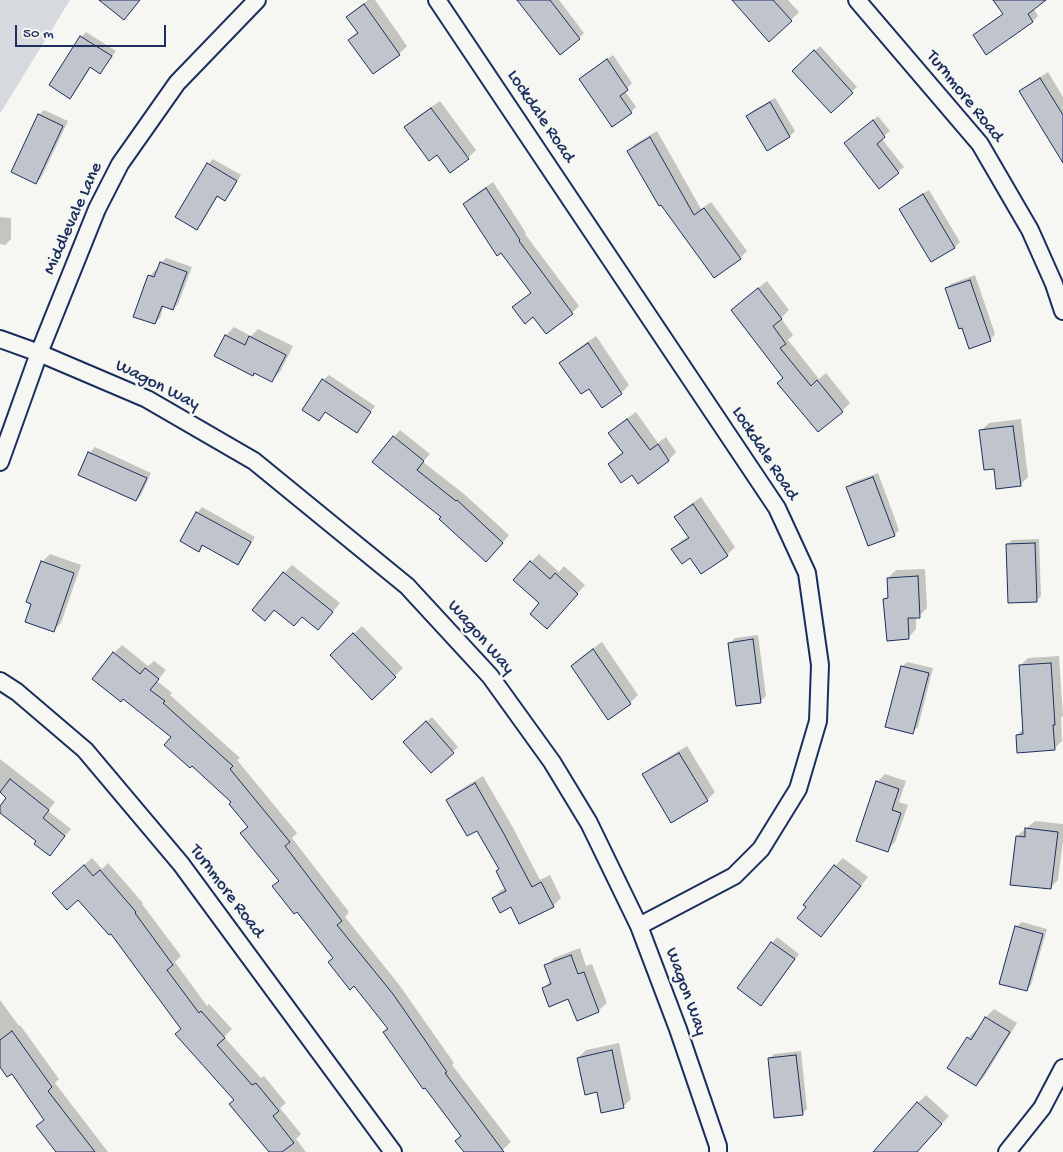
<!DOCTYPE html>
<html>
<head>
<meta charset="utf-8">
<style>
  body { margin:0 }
  #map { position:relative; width:1063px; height:1152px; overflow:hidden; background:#f6f6f2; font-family:"Gochi Hand",sans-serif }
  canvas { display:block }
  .scale { position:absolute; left:15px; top:25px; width:151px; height:22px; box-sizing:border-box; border:2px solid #1b2f5e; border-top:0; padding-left:6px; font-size:15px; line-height:18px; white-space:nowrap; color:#1b2f5e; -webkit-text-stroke:4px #f6f6f2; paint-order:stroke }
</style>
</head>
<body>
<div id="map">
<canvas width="1063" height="1152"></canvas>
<div class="scale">50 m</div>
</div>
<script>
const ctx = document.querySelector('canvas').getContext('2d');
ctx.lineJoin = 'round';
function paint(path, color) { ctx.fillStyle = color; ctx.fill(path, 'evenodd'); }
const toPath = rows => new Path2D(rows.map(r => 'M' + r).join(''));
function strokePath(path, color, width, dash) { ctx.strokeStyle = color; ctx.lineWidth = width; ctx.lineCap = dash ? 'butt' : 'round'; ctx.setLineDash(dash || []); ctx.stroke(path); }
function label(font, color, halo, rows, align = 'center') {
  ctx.font = font + ' "Gochi Hand",sans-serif'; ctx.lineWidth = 5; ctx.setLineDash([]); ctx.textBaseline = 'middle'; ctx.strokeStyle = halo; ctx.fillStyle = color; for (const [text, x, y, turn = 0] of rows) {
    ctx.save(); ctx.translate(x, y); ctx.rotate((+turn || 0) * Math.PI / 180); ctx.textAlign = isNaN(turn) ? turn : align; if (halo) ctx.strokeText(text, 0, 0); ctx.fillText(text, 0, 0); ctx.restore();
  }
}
const green = toPath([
  [0,0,70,0,1,112,0,112]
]);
const shadow = toPath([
  [368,0,375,0,407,46,399,54,373,73,349,40,357,32,348,17,356,9],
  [526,0,559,0,584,33,579,38],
  [733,0,788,0,799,12,791,20],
  [1002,0,1044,0,1033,8,1038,16,1033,21,987,53,974,35,980,30,1004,13],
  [86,32,116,51,105,67,100,72,91,67,75,92,70,97,81,37],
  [820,46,857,87,831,111,799,66],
  [613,55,632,83,625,91,636,107,631,112,580,79,585,74],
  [1048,72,1063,97,1063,147,1021,91,1028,85],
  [775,98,795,131,790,136,767,150,747,117,752,111],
  [440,101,476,150,468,158,437,153,406,127,414,119],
  [44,110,68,121,41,178,36,183,39,115],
  [878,116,890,131,881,138,904,167,879,187,851,138],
  [657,131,701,209,711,202,747,251,740,258,715,276,629,151,635,144],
  [213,159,241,175,230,194,225,200,218,196,202,223,197,229,208,164],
  [493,182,526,233,525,234,579,306,572,313,547,332,534,315,514,307,532,292,464,204,471,197],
  [929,190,960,242,955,247,931,261,901,209,906,204],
  [0,217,11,218,11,239,5,245,0,244],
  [166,258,192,267,178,304,173,309,164,305,160,318,155,323,150,276,155,270,158,271,161,263],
  [975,275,995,334,990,340,962,326,946,289,951,284],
  [767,281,789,310,781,318,793,335,788,340,819,379,826,373,850,403,842,411,784,377,733,310,741,302],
  [234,327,251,336,258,329,293,346,280,372,272,380,255,372,253,374,216,356,226,335],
  [596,336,629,385,621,393,602,406,589,387,561,363,569,355],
  [329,375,375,406,361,426,326,411,319,420,323,380],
  [636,412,658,443,666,437,676,452,669,460,638,482,632,473,609,464,623,452,610,433,618,425],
  [1021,419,1028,477,1020,485,995,467,981,431,989,423],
  [400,430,430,454,423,462,464,494,509,535,493,554,443,517,394,437],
  [95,447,151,473,141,495,136,500,80,475,90,452],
  [878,473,899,530,894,535,848,487,853,482],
  [701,497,735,547,727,555,701,573,690,556,673,549,681,541,689,536,676,517,684,509],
  [202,507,255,537,243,558,238,563,204,545,198,550,197,513],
  [1039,539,1041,596,1036,601,1007,545,1012,540],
  [50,554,81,565,61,623,53,631,33,603,42,562],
  [539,554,559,572,564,566,585,585,555,619,541,603,531,562],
  [292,565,340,603,326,620,302,616,275,609,254,610,284,573],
  [925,569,927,608,919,616,916,617,916,629,908,638,885,599,889,595,888,578,896,570],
  [362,626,403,668,373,698,332,655],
  [758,635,766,696,760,702,730,643,735,638],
  [602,642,638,695,630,703,609,719,572,666,580,658],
  [122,645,148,666,154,661,166,670,157,681,172,693,170,695,240,758,237,760,297,833,292,838,349,912,345,917,400,986,454,1063,452,1065,511,1142,500,1152,465,1152,462,1135,389,1028,335,958,280,880,233,802,172,737,114,653],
  [1059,656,1063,716,1061,718,1062,741,1054,749,1017,735,1024,728,1020,666,1028,658],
  [907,662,933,668,918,727,912,732,902,667],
  [432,717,458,747,431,772,409,737],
  [687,746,715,792,707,800,644,775,652,767],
  [0,759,55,802,48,811,71,829,50,854,38,841,0,811,0,808,8,798,0,791],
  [885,774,906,781,899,802,908,805,895,842,887,850,877,782],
  [483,776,512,826,540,880,550,875,561,898,553,906,511,905,493,898,501,890,506,888,500,869,477,829,447,801,455,793],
  [1035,821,1063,824,1063,841,1058,880,1050,888,1017,836],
  [92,858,102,869,108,863,143,903,142,904,181,956,175,962,207,1006,209,1004,232,1029,224,1037,261,1078,264,1076,286,1103,280,1108,301,1134,296,1139,306,1152,270,1152,235,1100,111,932,78,898,62,885],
  [843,858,868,877,829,927,821,935,808,907,805,905,835,866],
  [1022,922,1047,929,1031,985,1026,990,1016,927],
  [777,937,799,954,766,999,738,988,772,943],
  [580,948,586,966,592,964,607,1003,598,1011,569,997,544,988,551,980,546,966,554,958],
  [0,1000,19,1026,20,1025,59,1079,55,1083,108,1152,57,1152,38,1126,45,1119,12,1072,0,1065],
  [994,1009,1017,1023,984,1077,976,1085,968,1038,976,1030,978,1031,986,1017],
  [619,1043,631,1099,623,1107,578,1058,586,1050],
  [801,1051,807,1109,802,1114,769,1059,774,1054],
  [926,1095,949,1116,916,1152,888,1152,918,1103]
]);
const building = toPath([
  [99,0,140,0,124,20,99,0],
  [517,0,550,0,580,39,560,55,517,0],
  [732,0,773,0,792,21,769,42,732,0],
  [993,0,1046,0,1028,14,1033,22,986,55,973,35,1003,14,993,0],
  [364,4,400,55,373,74,348,40,358,33,346,17,364,4],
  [80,36,112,56,100,74,90,67,70,99,49,85,80,36],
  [814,50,853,93,831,113,792,71,814,50],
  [607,59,628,90,620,96,632,113,612,127,579,79,607,59],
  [1040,78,1063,115,1063,163,1019,91,1040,78],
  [770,102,790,137,767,151,746,116,770,102],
  [431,108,469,159,450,173,437,155,429,161,404,127,431,108],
  [38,114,63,126,36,184,11,172,38,114],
  [873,120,885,137,877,144,899,173,879,189,844,143,873,120],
  [650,137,694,215,704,208,741,259,714,278,661,205,659,206,627,151,650,137],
  [207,163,237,181,225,201,217,196,197,230,175,217,207,163],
  [486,188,520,240,519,241,573,314,546,334,533,317,525,324,512,307,531,293,501,253,497,256,463,204,486,188],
  [923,194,955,248,931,262,899,209,923,194],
  [160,262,187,272,173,310,162,306,155,324,133,317,148,275,154,277,160,262],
  [970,280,991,341,969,349,962,328,959,329,945,288,970,280],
  [758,288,782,319,773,326,786,344,780,348,811,386,817,380,843,412,818,432,777,383,783,378,731,310,758,288],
  [225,335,245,345,249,336,286,355,272,382,254,373,253,376,214,356,225,335],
  [588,343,622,394,602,408,589,389,581,394,559,363,588,343],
  [322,379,371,412,357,433,325,412,319,421,302,410,322,379],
  [627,419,650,450,658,444,669,461,638,484,632,475,621,483,608,464,623,453,608,433,627,419],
  [1013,426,1021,486,996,489,994,469,984,470,979,430,1013,426],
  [393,436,424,461,417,470,456,501,457,500,503,543,486,562,439,519,441,517,372,462,393,436],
  [88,452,147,478,136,501,78,475,88,452],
  [873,477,895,536,868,546,846,487,873,477],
  [693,504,728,556,701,574,690,558,682,564,671,549,689,538,674,517,693,504],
  [196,512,251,542,238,565,202,545,199,552,180,541,196,512],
  [1035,543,1037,602,1008,603,1006,544,1035,543],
  [41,561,74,573,54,632,25,622,31,604,26,602,41,561],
  [530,561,550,579,555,573,578,594,547,629,530,614,539,603,513,580,530,561],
  [283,572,333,612,318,630,302,617,294,626,274,610,265,621,252,610,283,572],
  [918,576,920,618,908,618,909,639,887,641,883,599,888,598,887,578,918,576],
  [353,633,396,677,372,700,330,655,353,633],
  [753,639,761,703,736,706,728,643,753,639],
  [593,649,631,704,608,720,571,666,593,649],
  [113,652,140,674,145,668,159,679,150,690,165,701,163,703,233,766,230,769,290,842,285,846,342,921,337,925,393,994,447,1072,445,1073,504,1152,464,1152,455,1141,461,1136,425,1088,423,1089,383,1032,388,1029,354,986,350,990,328,962,333,958,297,912,294,914,272,886,279,881,240,833,248,827,229,804,231,802,192,766,190,768,164,745,171,737,123,699,121,702,92,679,113,652],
  [1051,663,1055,725,1053,725,1055,750,1017,753,1016,735,1023,734,1019,665,1051,663],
  [901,666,929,673,913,734,885,727,901,666],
  [426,721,454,753,431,773,403,742,426,721],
  [679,753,708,801,671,823,642,774,679,753],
  [10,779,49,810,43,818,65,836,50,856,34,844,36,841,0,813,0,806,6,798,0,792,10,779],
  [876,781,899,789,892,810,901,813,888,852,856,841,876,781],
  [475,783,504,834,532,887,541,882,554,907,519,924,511,907,500,913,492,898,506,891,496,871,499,869,477,831,467,836,446,800,475,783],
  [1025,828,1058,832,1051,889,1010,885,1016,836,1025,837,1025,828],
  [84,865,93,876,100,870,136,912,135,913,173,965,167,970,199,1013,201,1011,225,1038,217,1045,252,1085,256,1083,279,1111,273,1116,294,1143,282,1152,269,1152,229,1104,234,1100,175,1034,181,1029,111,934,109,935,78,900,67,910,52,893,84,865],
  [834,865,861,886,821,937,797,918,806,907,803,905,834,865],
  [1015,926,1043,934,1027,991,999,984,1015,926],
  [771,942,795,959,761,1006,737,988,771,942],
  [571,955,578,974,584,972,599,1012,577,1021,568,999,549,1007,542,988,551,984,544,965,571,955],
  [985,1017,1010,1032,976,1086,947,1068,967,1037,971,1040,985,1017],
  [12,1031,52,1087,48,1091,95,1152,56,1152,36,1126,44,1120,12,1074,7,1077,0,1067,0,1040,12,1031],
  [612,1050,624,1108,601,1113,597,1092,585,1095,577,1058,612,1050],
  [796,1055,803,1115,774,1118,768,1058,796,1055],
  [917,1102,942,1124,917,1152,873,1152,917,1102]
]);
const minor = toPath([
  [437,0,777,508,807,573,820,665,818,721,798,789,761,849,734,876,639,926],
  [857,0,980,144,1030,230,1054,284,1063,311],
  [0,339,39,353,147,399,254,461,407,586,490,676,552,762,589,823,639,926,678,1029,718,1146,718,1152],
  [0,462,39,353,97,209,120,164,177,83,257,0],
  [0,681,17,692,85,750,181,864,393,1152],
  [1007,1152,1042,1108,1063,1068]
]);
const streetNames = [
  ["Turnmore Road",964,97,51],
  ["Lockdale Road",540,117,56],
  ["Middlevale Lane",74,219,-66],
  ["Wagon Way",157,386,27],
  ["Lockdale Road",764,454,57],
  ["Wagon Way",480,638,49],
  ["Turnmore Road",226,892,53],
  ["Wagon Way",685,992,70]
];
paint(green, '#d6d9dd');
paint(shadow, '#0003');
paint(building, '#c0c4cd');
strokePath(building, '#1b2f5e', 1);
strokePath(minor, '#1b2f5e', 20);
strokePath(minor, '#f6f6f2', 16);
label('18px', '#1b2f5e', '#f6f6f2', streetNames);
</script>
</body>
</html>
